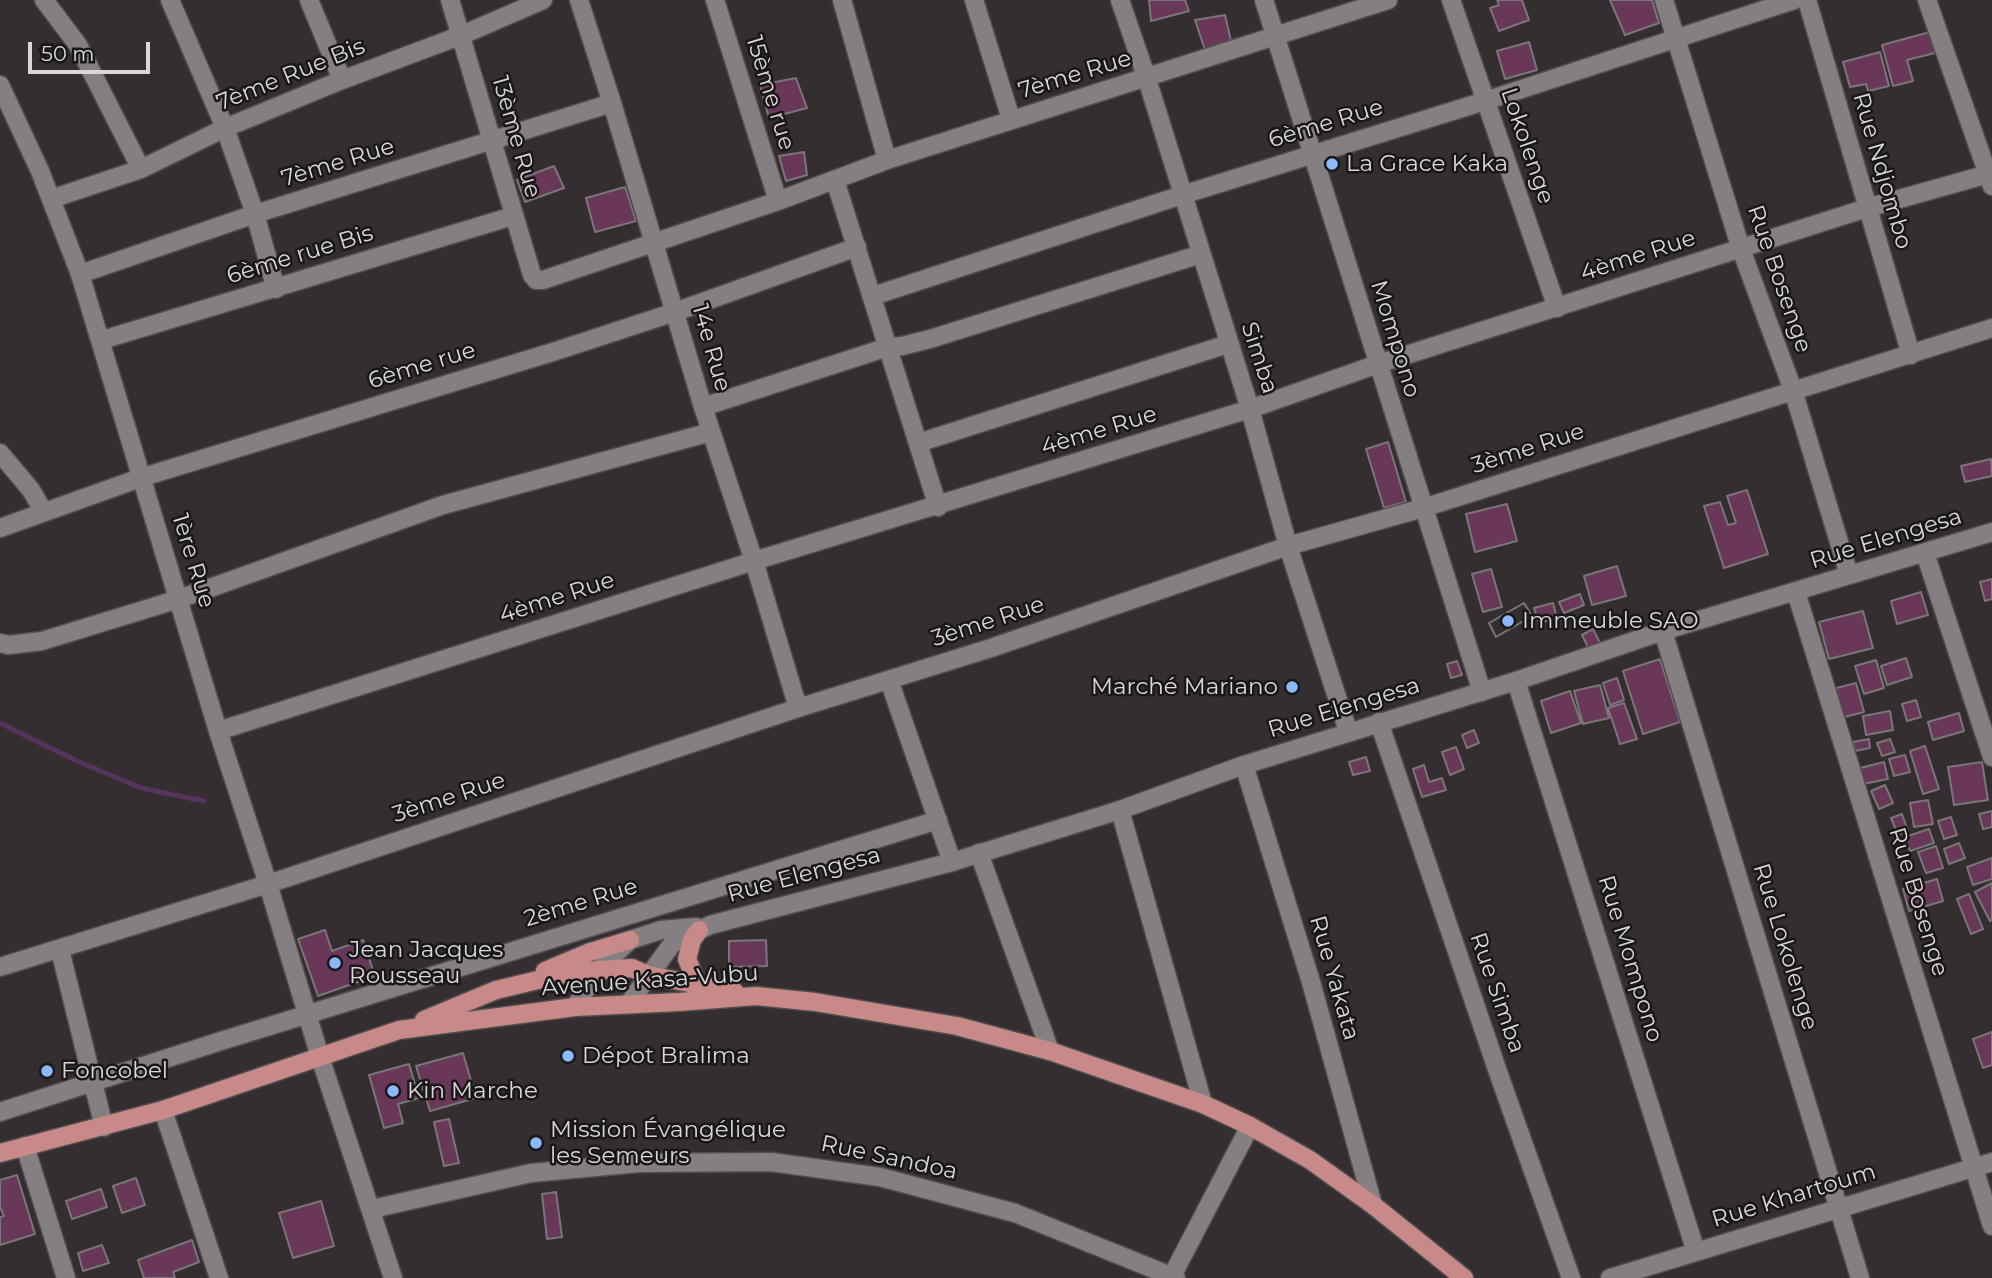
<!DOCTYPE html>
<html>
<head>
<meta charset="utf-8">
<style>
  body { margin:0 }
  #map { position:relative; width:1992px; height:1278px; overflow:hidden; background:#342e30; font-family:Montserrat,sans-serif }
  canvas { display:block }
  .scale { position:absolute; left:28px; top:42px; width:122px; height:32px; box-sizing:border-box; border:4px solid #dbd7d8; border-top:0; padding-left:9px; font-size:21px; line-height:24px; white-space:nowrap; color:#dbd7d8; -webkit-text-stroke:5px #1a1718; paint-order:stroke }
</style>
</head>
<body>
<div id="map">
<canvas width="1992" height="1278"></canvas>
<div class="scale">50 m</div>
</div>
<script>
const ctx = document.querySelector('canvas').getContext('2d');
ctx.lineJoin = 'round';
function paint(path, color) { ctx.fillStyle = color; ctx.fill(path, 'evenodd'); }
const toPath = rows => new Path2D(rows.map(r => 'M' + r).join(''));
function strokePath(path, color, width, dash) { ctx.strokeStyle = color; ctx.lineWidth = width; ctx.lineCap = dash ? 'butt' : 'round'; ctx.setLineDash(dash || []); ctx.stroke(path); }
function label(font, color, halo, rows, align = 'center') {
  ctx.font = font + ' Montserrat,sans-serif'; ctx.lineWidth = 5; ctx.setLineDash([]); ctx.textBaseline = 'middle'; ctx.strokeStyle = halo; ctx.fillStyle = color; for (const [text, x, y, turn = 0] of rows) {
    ctx.save(); ctx.translate(x, y); ctx.rotate((+turn || 0) * Math.PI / 180); ctx.textAlign = isNaN(turn) ? turn : align; if (halo) ctx.strokeText(text, 0, 0); ctx.fillText(text, 0, 0); ctx.restore();
  }
}
const built = toPath([
  [1304,714,1308,727,1271,739,1266,725]
]);
const stream = toPath([
  [0,723,77,761,141,788,204,801]
]);
const building = toPath([
  [1149,0,1185,0,1189,11,1151,21,1149,0],
  [1497,0,1522,0,1529,20,1499,31,1490,8,1499,5,1497,0],
  [1610,0,1652,0,1659,23,1625,35,1610,0],
  [1225,15,1232,45,1206,53,1195,20,1225,15],
  [1930,32,1935,53,1907,60,1913,81,1893,86,1882,45,1930,32],
  [1529,42,1537,70,1505,79,1497,51,1529,42],
  [1880,52,1889,86,1868,91,1866,84,1850,87,1843,62,1880,52],
  [796,78,807,108,769,118,760,85,796,78],
  [804,152,807,175,786,181,779,156,804,152],
  [554,166,564,188,525,202,517,180,554,166],
  [625,187,636,221,595,232,586,198,625,187],
  [1388,442,1406,502,1384,508,1366,449,1388,442],
  [1991,459,1992,476,1965,482,1961,466,1991,459],
  [1747,490,1768,554,1724,568,1704,506,1720,502,1728,525,1736,523,1727,496,1747,490],
  [1507,504,1517,541,1475,552,1466,514,1507,504],
  [1617,566,1626,596,1592,605,1584,576,1617,566],
  [1491,569,1502,607,1483,612,1472,574,1491,569],
  [1992,579,1992,599,1985,601,1980,582,1992,579],
  [1921,592,1928,615,1897,624,1891,601,1921,592],
  [1580,594,1584,605,1564,613,1559,602,1580,594],
  [1524,603,1532,616,1496,637,1489,623,1524,603],
  [1524,603,1532,616,1496,637,1489,623,1524,603],
  [1553,603,1557,618,1539,623,1534,608,1553,603],
  [1863,611,1873,648,1829,659,1819,622,1863,611],
  [1593,629,1600,643,1589,649,1582,635,1593,629],
  [1906,658,1912,677,1887,685,1881,666,1906,658],
  [1660,659,1680,722,1643,734,1623,671,1660,659],
  [1876,660,1884,688,1864,694,1855,666,1876,660],
  [1457,661,1462,675,1451,678,1447,664,1457,661],
  [1617,678,1624,700,1610,705,1603,683,1617,678],
  [1856,683,1864,712,1837,719,1829,690,1856,683],
  [1600,685,1609,718,1583,724,1574,691,1600,685],
  [1570,691,1581,723,1551,733,1541,701,1570,691],
  [1916,700,1921,717,1907,721,1902,704,1916,700],
  [1624,703,1637,739,1620,744,1608,708,1624,703],
  [1890,711,1893,730,1866,735,1863,716,1890,711],
  [1959,713,1964,731,1933,740,1928,722,1959,713],
  [1474,730,1479,743,1467,748,1462,735,1474,730],
  [1869,739,1870,748,1855,751,1853,742,1869,739],
  [1890,739,1895,752,1882,756,1877,743,1890,739],
  [1925,746,1939,789,1923,794,1910,751,1925,746],
  [1456,747,1464,769,1450,775,1442,752,1456,747],
  [1905,755,1910,772,1894,776,1889,759,1905,755],
  [1366,757,1370,771,1353,775,1349,762,1366,757],
  [1884,762,1888,779,1863,784,1860,768,1884,762],
  [1982,762,1988,800,1954,805,1948,767,1982,762],
  [1424,765,1429,782,1442,778,1446,790,1422,797,1413,769,1424,765],
  [1885,785,1893,803,1879,809,1871,791,1885,785],
  [1928,800,1933,824,1914,827,1910,803,1928,800],
  [1992,811,1992,827,1983,829,1979,814,1992,811],
  [1902,814,1908,831,1898,835,1891,818,1902,814],
  [1951,817,1957,835,1944,839,1938,821,1951,817],
  [1929,829,1934,843,1910,851,1905,837,1929,829],
  [1959,843,1965,858,1949,864,1944,849,1959,843],
  [1936,846,1943,868,1926,873,1918,852,1936,846],
  [1992,858,1992,879,1973,885,1967,867,1992,858],
  [1937,879,1943,901,1909,911,1903,889,1937,879],
  [1992,883,1992,920,1990,921,1975,892,1992,883],
  [1969,894,1983,929,1971,934,1957,899,1969,894],
  [325,930,332,951,363,940,375,976,318,996,298,939,325,930],
  [766,940,767,966,729,967,729,941,766,940],
  [1992,1032,1992,1065,1983,1068,1973,1039,1992,1032],
  [463,1053,476,1098,430,1111,416,1066,463,1053],
  [409,1064,419,1098,398,1104,403,1123,384,1128,369,1075,409,1064],
  [449,1119,459,1163,444,1166,434,1122,449,1119],
  [17,1175,35,1234,0,1245,0,1217,4,1216,0,1207,0,1180,17,1175],
  [136,1178,145,1205,122,1213,113,1186,136,1178],
  [101,1189,107,1207,72,1219,66,1201,101,1189],
  [556,1192,562,1237,547,1239,542,1194,556,1192],
  [321,1201,334,1246,293,1258,279,1213,321,1201],
  [192,1240,199,1262,173,1272,175,1278,144,1278,138,1260,192,1240],
  [102,1245,109,1263,83,1271,78,1253,102,1245]
]);
const street = toPath([
  [44,0,78,45,141,169],
  [170,0,225,128,255,214,276,289],
  [309,0,342,80],
  [450,0,532,275,536,280,543,280,778,201,887,160,1388,0],
  [579,0,612,103,703,407,754,561,798,708],
  [715,0,778,201],
  [842,0,887,160],
  [974,0,1011,119],
  [1120,0,1147,79,1250,409,1288,546,1348,731],
  [1451,0,1557,308],
  [1664,0,1741,249,1793,390,1849,575],
  [1807,0,1911,355],
  [1927,0,1992,186],
  [0,85,40,171,80,274,218,731,268,884,320,1057],
  [835,180,938,507],
  [51,199,141,169,225,128,342,80,462,35,543,0],
  [80,274,255,214,612,103],
  [873,296,1182,195,1485,101,1794,0],
  [102,340,513,216],
  [703,407,888,347,902,346,930,339,1201,254],
  [918,443,1228,344],
  [0,453,31,490,44,512],
  [0,528,143,477,556,351,675,312,857,247],
  [1925,553,1992,757],
  [1796,592,1992,1226],
  [1663,631,1860,1278],
  [0,643,8,645,42,641,179,599,443,505,711,432],
  [889,680,952,862],
  [1516,681,1696,1252],
  [1379,722,1498,1072,1571,1278],
  [218,731,754,561,1250,409,1378,364,1867,208,1992,173],
  [1244,765,1311,982,1373,1205],
  [1120,810,1203,1104],
  [979,853,1050,1051],
  [60,950,104,1127],
  [0,967,268,884,798,708,991,648,1288,546,1423,508,1992,328],
  [163,1110,219,1278],
  [0,1112,221,1041,938,820],
  [25,1146,66,1278],
  [372,1209,531,1173,639,1163,771,1162,880,1177,1015,1213,1176,1278],
  [1171,1278,1250,1126],
  [1610,1278,1992,1162]
]);
const secondary = toPath([
  [1264,0,1482,692],
  [629,1003,672,944,710,925,952,862,1120,810,1244,765,1516,681,1663,631,1992,532],
  [575,1007,598,970,630,940,661,930,696,927],
  [320,1057,393,1278]
]);
const primary = toPath([
  [545,971,590,952,630,940],
  [697,983,687,959,692,940,699,930],
  [424,1020,496,990,559,975,598,970,632,968,648,975,735,992],
  [0,1153,163,1110,399,1030,575,1007,679,1002,756,996,815,1002,957,1026,1050,1051,1203,1104,1250,1126,1310,1160,1373,1205,1464,1278]
]);
const markers = [
  [1332,164,7,"#8cb9fc"],
  [1508,621,7,"#8cb9fc"],
  [1292,687,7,"#8cb9fc"],
  [335,963,7,"#8cb9fc"],
  [568,1056,7,"#8cb9fc"],
  [47,1071,7,"#8cb9fc"],
  [393,1091,7,"#8cb9fc"],
  [536,1143,7,"#8cb9fc"]
];
const streetNames = [
  ["7ème Rue Bis",291,75,-22],
  ["7ème Rue",1075,75,-17],
  ["15ème rue",770,93,73],
  ["6ème Rue",1326,124,-17],
  ["13ème Rue",516,137,74],
  ["Lokolenge",1527,146,71],
  ["7ème Rue",338,163,-17],
  ["Rue Ndjombo",1882,171,74],
  ["6ème rue Bis",300,255,-17],
  ["4ème Rue",1638,256,-18],
  ["Rue Bosenge",1779,279,71],
  ["Mompono",1395,339,73],
  ["14e Rue",711,348,74],
  ["Simba",1259,358,72],
  ["6ème rue",422,366,-17],
  ["4ème Rue",1099,431,-17],
  ["3ème Rue",1528,449,-18],
  ["Rue Elengesa",1886,539,-17],
  ["1ère Rue",193,561,73],
  ["4ème Rue",557,598,-18],
  ["3ème Rue",988,622,-18],
  ["Rue Elengesa",1344,708,-17],
  ["3ème Rue",449,798,-18],
  ["Rue Elengesa",804,875,-15],
  ["Rue Bosenge",1918,902,73],
  ["2ème Rue",581,903,-17],
  ["Rue Lokolenge",1785,947,73],
  ["Rue Mompono",1630,959,73],
  ["Rue Yakata",1334,978,74],
  ["Avenue Kasa-Vubu",650,981,-4],
  ["Rue Simba",1497,993,71],
  ["Rue Sandoa",889,1158,12],
  ["Rue Khartoum",1794,1196,-17]
];
const poiNames = [
  ["La Grace Kaka",1346,164],
  ["Immeuble SAO",1522,621],
  ["Marché Mariano",1278,687,"right"],
  ["Jean Jacques",349,950],
  ["Rousseau",349,976],
  ["Dépot Bralima",582,1056],
  ["Foncobel",61,1071],
  ["Kin Marche",407,1091],
  ["Mission Évangélique",550,1130],
  ["les Semeurs",550,1156]
];
paint(built, '#43373a');
strokePath(stream, '#57345e', 5);
paint(building, '#693859');
strokePath(building, '#7a7578', 2);
strokePath(street, '#514c4e', 21);
strokePath(secondary, '#514c4e', 21);
strokePath(primary, '#514c4e', 21);
strokePath(street, '#867f81', 18);
strokePath(secondary, '#867f81', 18);
strokePath(primary, '#c78a89', 18);
for (const [x, y, r, color] of markers) { const dot = new Path2D(); dot.arc(x, y, r, 0, 2 * Math.PI); ctx.fillStyle = color; ctx.fill(dot); strokePath(dot, '#1a1718', 2.5); }
label('23px', '#dbd7d8', '#1a1718', streetNames);
label('23px', '#dbd7d8', '#1a1718', poiNames, 'left');
</script>
</body>
</html>
